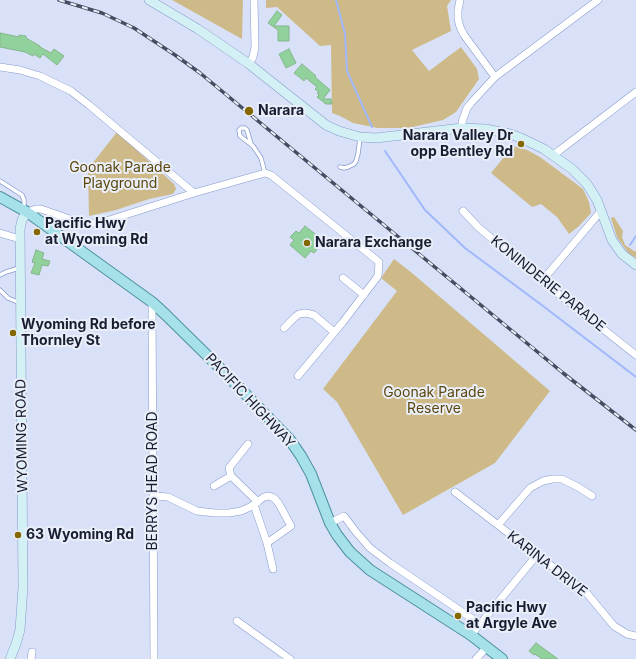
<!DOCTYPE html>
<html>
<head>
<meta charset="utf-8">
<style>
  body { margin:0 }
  canvas { display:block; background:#d8e1f7 }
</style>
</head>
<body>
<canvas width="636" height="659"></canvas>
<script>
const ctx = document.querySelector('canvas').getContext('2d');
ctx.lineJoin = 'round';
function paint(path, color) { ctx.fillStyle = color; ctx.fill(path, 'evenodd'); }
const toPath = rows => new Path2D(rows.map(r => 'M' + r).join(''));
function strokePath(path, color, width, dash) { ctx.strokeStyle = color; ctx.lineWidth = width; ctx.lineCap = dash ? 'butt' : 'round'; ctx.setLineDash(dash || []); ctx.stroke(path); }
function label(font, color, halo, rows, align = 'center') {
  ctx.font = font + ' Inter,sans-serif'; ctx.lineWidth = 4; ctx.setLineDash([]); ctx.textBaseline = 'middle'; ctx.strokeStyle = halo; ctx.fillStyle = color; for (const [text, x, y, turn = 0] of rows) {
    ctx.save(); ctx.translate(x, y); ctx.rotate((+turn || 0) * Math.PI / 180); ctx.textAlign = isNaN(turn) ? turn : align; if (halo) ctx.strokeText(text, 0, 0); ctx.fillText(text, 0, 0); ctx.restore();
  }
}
const green = toPath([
  [172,0,243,0,242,39],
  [266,0,451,0,447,6,451,31,412,50,429,71,461,47,477,69,479,79,456,112,443,120,408,128,378,128,353,123,340,116,332,113,331,45,320,46,277,7,266,8],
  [117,132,174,184,176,189,173,194,149,199,116,210,89,216,88,169],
  [513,146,527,150,540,157,583,189,589,202,591,213,578,227,569,234,557,217,541,204,532,207,491,173],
  [614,217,623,231,622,237,625,245,634,251,636,251,636,258,629,254,617,237,611,218],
  [394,259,412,273,550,391,495,463,403,515,337,402,323,389,397,291,381,278]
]);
const stream = toPath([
  [336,0,345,34,347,71,372,127],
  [385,151,425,210,465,248,543,306,636,377],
  [630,245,636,236]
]);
const building = toPath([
  [277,11,282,15,274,26,289,26,289,41,278,41,278,30,268,23,277,11],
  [0,33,19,37,19,35,26,36,26,38,40,46,40,47,51,53,54,49,64,56,57,65,43,54,40,58,34,54,33,56,25,52,0,47,0,33],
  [289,49,296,63,286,68,279,54,289,49],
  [302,64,316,76,315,77,330,90,323,99,331,99,332,104,326,104,317,97,319,95,317,93,319,92,315,89,317,87,306,78,304,81,294,73,302,64],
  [305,226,324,241,314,253,311,251,305,258,290,245,294,240,290,237,296,231,299,233,305,226],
  [36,250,44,253,42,259,50,261,48,266,42,265,39,275,31,273,35,263,32,262,36,250],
  [536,643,558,659,542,659,535,654,534,655,529,651,536,643]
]);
const lane = toPath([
  [253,146,240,136,239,130,241,128,245,128,247,130,251,144,253,146,261,158,262,162,265,173],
  [340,167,344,168,348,167,354,164,356,161,358,154,360,138],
  [0,181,22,195,24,200,24,209],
  [0,275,6,272,19,268],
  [0,290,8,298,20,303]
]);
const street = toPath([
  [460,0,458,10,458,19,460,27,464,35,495,77],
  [249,64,253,57,255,47,254,0],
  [0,67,20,70,40,76,71,91,89,105,194,193],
  [462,128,462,122,467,108,471,103,495,77,598,0],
  [554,155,560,150,636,92],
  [463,211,478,227,542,281,636,355],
  [27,212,36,209,41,209,78,222,84,223,96,223,103,222,194,193,258,175,265,173,271,175,379,262,378,276,343,322,298,376],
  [0,233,20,239],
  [343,278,364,295],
  [542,281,601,211],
  [152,302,154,659],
  [284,328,295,317,299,314,306,313,314,315,334,332],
  [231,476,258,502],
  [214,486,231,476,229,468,248,444],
  [455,492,537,555,585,591,614,626,627,634,636,636],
  [154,496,168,497,197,511,215,513,229,513,241,511,250,507,264,497,269,496,272,497,275,499,279,504,291,526,267,543],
  [254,505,267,543,273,569],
  [330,523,344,516,356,532,370,548,390,563,480,624],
  [498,525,530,488,543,481,552,479,562,479,578,487,592,496],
  [237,621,290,659],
  [471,635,537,555],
  [31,659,32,652],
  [476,659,487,647]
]);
const secondary = toPath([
  [149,0,198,29,249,64,326,125,339,131,360,137,376,138,462,128,486,129,510,134,521,138,544,149,572,169,587,184,597,200,612,240,622,254,636,265],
  [10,659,16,644,20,630,23,587,20,229,22,220,27,212]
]);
const primary = toPath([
  [0,197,27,212,152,302,166,315,228,376,290,440,301,456,311,474,325,510,330,523,337,535,350,552,370,570,471,635,502,659]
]);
const rail = toPath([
  [59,0,102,13,134,28,175,55,200,73,563,373,636,430]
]);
const markers = [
  [249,111,5,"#856700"],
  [521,144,4,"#856700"],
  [37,232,4,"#856700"],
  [307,243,4,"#856700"],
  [13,333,4,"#856700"],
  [18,535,4,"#856700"],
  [458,616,4,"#856700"]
];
const poiNames = [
  ["Narara",258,111],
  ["Narara Valley Dr",513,136,"right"],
  ["opp Bentley Rd",513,152,"right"],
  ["Pacific Hwy",45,224],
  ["at Wyoming Rd",45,240],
  ["Narara Exchange",315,243],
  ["Wyoming Rd before",21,325],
  ["Thornley St",21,341],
  ["63 Wyoming Rd",26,535],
  ["Pacific Hwy",466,608],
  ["at Argyle Ave",466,624]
];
const parkNames = [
  ["Goonak Parade",120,168],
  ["Playground",120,184],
  ["Goonak Parade",434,393],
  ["Reserve",434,409]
];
const streetNames = [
  ["KONINDERIE PARADE",548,284,39],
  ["PACIFIC HIGHWAY",250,401,47],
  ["WYOMING ROAD",22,436,-91],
  ["BERRYS HEAD ROAD",153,481,-90],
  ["KARINA DRIVE",547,564,38]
];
paint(green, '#ceba89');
strokePath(stream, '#a0b8fb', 2);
paint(building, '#91d19b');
strokePath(building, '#85b58c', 1);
strokePath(lane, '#879acd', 5);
strokePath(street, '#879acd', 8);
strokePath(secondary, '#879acd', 10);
strokePath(primary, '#4e90a0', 12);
strokePath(lane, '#fff', 3.5);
strokePath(street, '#fff', 7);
strokePath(secondary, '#d3f0f4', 9);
strokePath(primary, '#a6e1ea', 10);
strokePath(rail, '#454d61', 3.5);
strokePath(rail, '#eaeef9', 2, [6]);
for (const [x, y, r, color] of markers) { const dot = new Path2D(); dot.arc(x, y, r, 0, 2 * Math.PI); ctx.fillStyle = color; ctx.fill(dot); strokePath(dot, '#eaeef9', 1.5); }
label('bold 14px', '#171e31', '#eaeef9', poiNames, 'left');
label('14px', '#5b470b', '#eaeef9', parkNames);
label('14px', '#171e31', '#eaeef9', streetNames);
</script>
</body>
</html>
